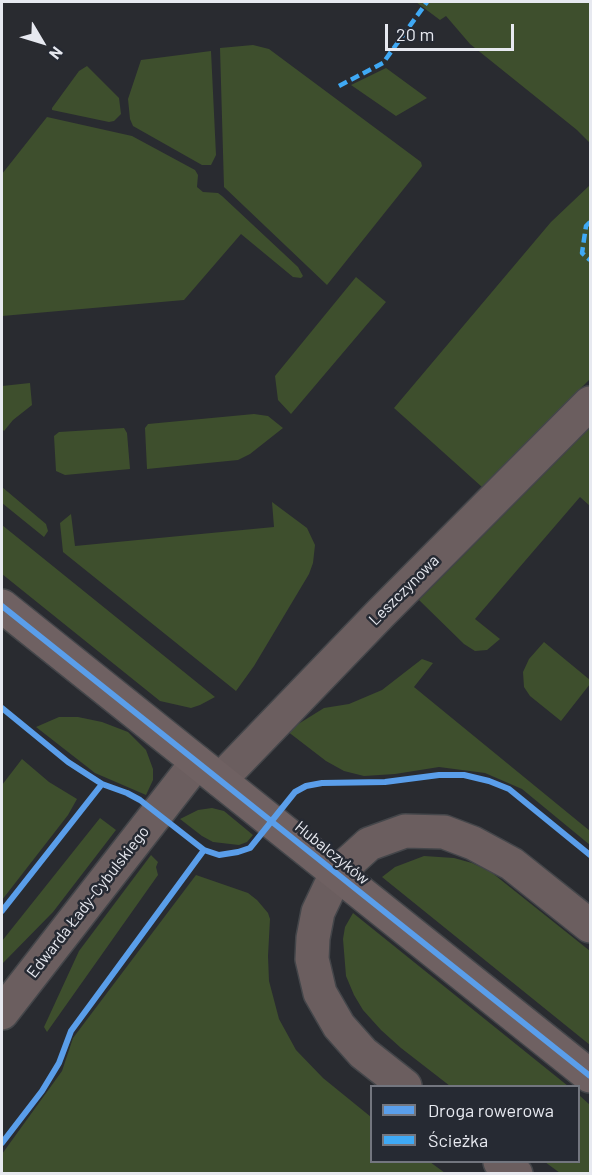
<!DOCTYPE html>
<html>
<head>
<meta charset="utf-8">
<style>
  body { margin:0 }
  #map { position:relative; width:592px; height:1175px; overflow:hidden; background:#292b30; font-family:Barlow,sans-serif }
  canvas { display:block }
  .frame { position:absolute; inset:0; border:3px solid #e7e9f0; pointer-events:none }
  .legend { position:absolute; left:370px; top:1085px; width:210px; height:78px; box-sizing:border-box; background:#262a33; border:2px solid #73767f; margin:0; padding:8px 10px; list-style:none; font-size:18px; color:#e7e9f0 }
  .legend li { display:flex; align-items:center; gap:12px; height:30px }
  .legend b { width:30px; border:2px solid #73767f }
  .north { position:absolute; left:12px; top:12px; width:60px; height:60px; -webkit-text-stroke:4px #262a33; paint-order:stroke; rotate:128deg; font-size:16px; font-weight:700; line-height:24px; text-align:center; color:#e7e9f0 }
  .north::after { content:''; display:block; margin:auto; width:21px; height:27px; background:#e7e9f0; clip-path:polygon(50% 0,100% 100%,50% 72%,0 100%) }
  .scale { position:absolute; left:385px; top:24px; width:129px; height:27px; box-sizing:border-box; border:3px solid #e7e9f0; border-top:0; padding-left:8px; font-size:18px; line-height:21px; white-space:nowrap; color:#e7e9f0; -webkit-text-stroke:4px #262a33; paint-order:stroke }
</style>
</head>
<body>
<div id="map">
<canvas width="592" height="1175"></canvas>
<div class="frame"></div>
<ul class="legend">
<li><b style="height:8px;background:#5a9eea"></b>Droga rowerowa</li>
<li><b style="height:8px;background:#3fa9f5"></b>Ścieżka</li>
</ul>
<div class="north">N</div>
<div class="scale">20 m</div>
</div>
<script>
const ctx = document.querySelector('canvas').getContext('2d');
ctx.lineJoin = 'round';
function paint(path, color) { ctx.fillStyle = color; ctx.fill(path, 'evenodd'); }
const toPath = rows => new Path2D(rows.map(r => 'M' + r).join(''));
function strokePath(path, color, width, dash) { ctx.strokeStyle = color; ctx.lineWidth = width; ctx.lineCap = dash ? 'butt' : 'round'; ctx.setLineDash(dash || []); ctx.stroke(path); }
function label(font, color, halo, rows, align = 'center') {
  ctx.font = font + ' Barlow,sans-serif'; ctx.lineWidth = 5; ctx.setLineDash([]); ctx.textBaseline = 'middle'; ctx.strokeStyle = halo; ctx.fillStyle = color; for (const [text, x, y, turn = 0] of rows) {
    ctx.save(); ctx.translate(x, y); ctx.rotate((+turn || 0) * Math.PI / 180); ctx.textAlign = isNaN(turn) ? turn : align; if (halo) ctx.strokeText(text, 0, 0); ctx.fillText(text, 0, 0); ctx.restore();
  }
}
const green = toPath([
  [416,2,590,2,590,143,577,130,470,44,446,16,440,20],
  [253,45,269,49,421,162,422,166,327,285,224,187,220,48],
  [211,51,216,155,211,165,202,165,133,126,130,119,128,99,141,60],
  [87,66,119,98,121,114,114,121,109,122,52,110,52,108,79,71],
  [386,68,427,98,396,116,351,85],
  [47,117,132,136,195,170,198,175,197,187,203,192,218,193,222,196,298,267,303,276,301,278,293,277,241,234,184,300,2,316,2,174],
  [590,185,590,379,482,487,394,408,551,222],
  [356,277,386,302,291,414,278,400,275,376],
  [30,383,32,405,13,420,4,431,2,429,2,386],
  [254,414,268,416,283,428,250,454,238,460,147,469,145,428,148,424],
  [124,428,127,433,130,469,65,475,56,471,54,436,59,432],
  [590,428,590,506,580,497,475,619,500,639,487,650,475,651,464,644,419,600],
  [2,487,46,524,48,531,44,537,2,503],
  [272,502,307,528,315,545,313,563,309,574,254,666,236,691,63,552,60,523,71,514,75,546,274,527],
  [2,525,215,697,200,705,191,708,160,701,2,574],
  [544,642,590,680,590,684,561,721,530,696,524,687,523,672,529,659],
  [422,659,433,663,414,687,590,831,590,845,522,789,485,773,439,767,395,774,364,776,344,771,326,761,287,731,324,708,349,704,382,690],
  [59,717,78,717,102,722,128,732,146,750,153,769,153,780,146,795,95,773,36,727],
  [22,759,49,782,77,799,68,815,2,900,2,785],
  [212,808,224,811,253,835,247,842,239,845,213,842,202,836,180,819,198,810],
  [100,818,116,830,53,912,2,964,2,941],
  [151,855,158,862,156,867,158,875,47,1032,44,1027,79,951],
  [424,856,454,858,472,863,491,872,590,951,590,1045,382,877,395,867],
  [196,875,248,893,257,900,268,913,270,919,268,956,269,981,279,1019,296,1050,323,1078,371,1117,372,1162,430,1162,445,1173,2,1173,2,1154,62,1071,73,1038],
  [353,913,568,1086,450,1086,401,1048,381,1030,363,1010,354,995,346,976,343,939,345,927],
  [579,1095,590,1105,590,1173,560,1173,545,1162,578,1162]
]);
const street = toPath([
  [220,780,380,614,590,403],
  [2,1013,197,762],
  [405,1086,363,1053,339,1026,320,993,312,959,313,938,318,912,336,874,369,844,405,831,444,832,473,843,512,864,590,926],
  [500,1162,516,1174]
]);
const secondary = toPath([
  [2,606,590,1076]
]);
const quiet = toPath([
  [339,86,383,63,427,2],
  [590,222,586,226,582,253,590,260]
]);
const cycleway = toPath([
  [2,606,590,1076],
  [2,708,68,762,102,784,127,793,140,800,204,850,219,855,238,852,250,848,295,792,306,786,322,783,385,782,439,775,464,775,489,781,509,789,590,855],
  [2,911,102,784],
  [2,1143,42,1091,59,1063,71,1031,204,850]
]);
const streetNames = [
  ["Leszczynowa",404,590,-45],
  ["Hubalczyków",332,853,39],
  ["Edwarda Łady-Cybulskiego",88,902,-52]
];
paint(green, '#3e4f2d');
strokePath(street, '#44464a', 36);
strokePath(secondary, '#44464a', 36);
strokePath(street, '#6b5e5f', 33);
strokePath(secondary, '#6f6162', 33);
strokePath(quiet, '#3fa9f5', 4.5, [9, 4.5]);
strokePath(cycleway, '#5a9eea', 6);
label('16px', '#e7e9f0', '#262a33', streetNames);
</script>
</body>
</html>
